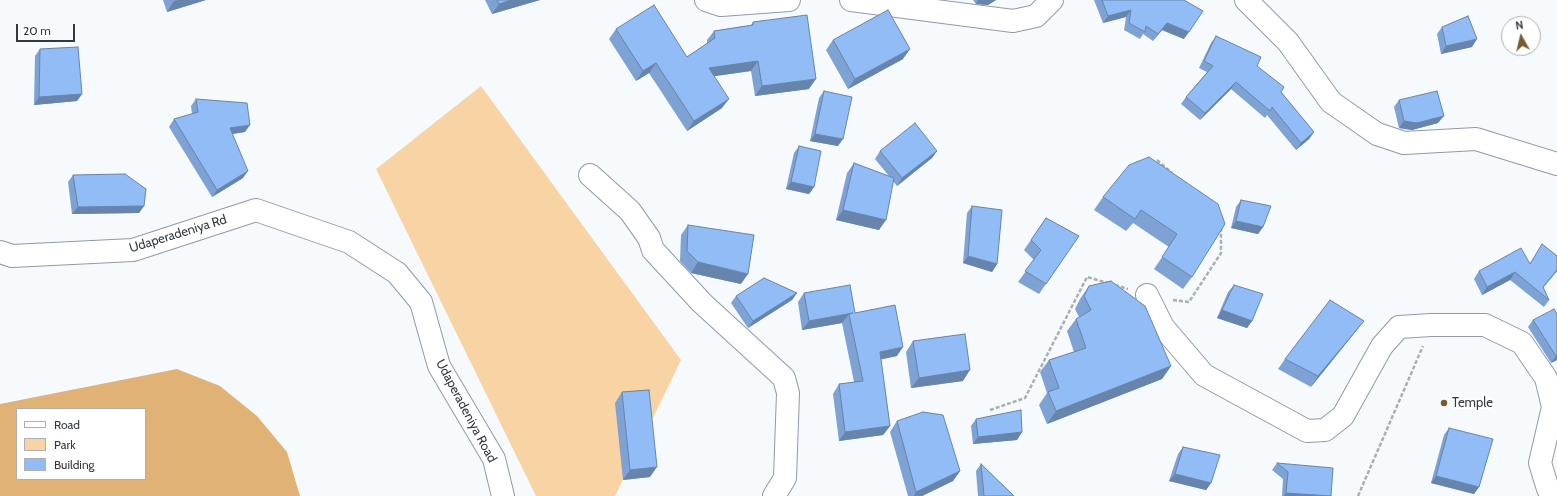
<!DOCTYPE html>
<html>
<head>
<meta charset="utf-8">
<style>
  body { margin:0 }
  #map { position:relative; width:1557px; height:496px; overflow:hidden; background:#f7fafd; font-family:Cabin,sans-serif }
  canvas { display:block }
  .legend { position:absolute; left:16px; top:408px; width:130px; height:72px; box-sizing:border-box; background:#fff; border:1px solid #aeb0b2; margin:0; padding:5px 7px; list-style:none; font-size:12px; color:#34393f }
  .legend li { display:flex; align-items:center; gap:8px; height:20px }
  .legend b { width:20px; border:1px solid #aeb0b2 }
  .north { position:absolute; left:1501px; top:16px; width:40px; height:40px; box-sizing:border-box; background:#fff; border:1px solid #aeb0b2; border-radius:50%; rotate:352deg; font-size:11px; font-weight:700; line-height:16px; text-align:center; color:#34393f }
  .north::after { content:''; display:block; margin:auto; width:14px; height:18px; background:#7a5b30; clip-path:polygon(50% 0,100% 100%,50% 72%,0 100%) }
  .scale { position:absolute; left:16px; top:24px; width:59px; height:18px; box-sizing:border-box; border:2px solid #34393f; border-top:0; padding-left:5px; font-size:12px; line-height:14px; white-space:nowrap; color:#34393f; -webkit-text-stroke:3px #fff; paint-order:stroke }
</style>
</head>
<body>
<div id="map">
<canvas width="1557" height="496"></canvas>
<ul class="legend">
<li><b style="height:5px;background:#fff"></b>Road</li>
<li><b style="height:11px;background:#f8d3a4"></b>Park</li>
<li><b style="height:11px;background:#91bcf5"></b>Building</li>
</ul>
<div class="north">N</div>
<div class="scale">20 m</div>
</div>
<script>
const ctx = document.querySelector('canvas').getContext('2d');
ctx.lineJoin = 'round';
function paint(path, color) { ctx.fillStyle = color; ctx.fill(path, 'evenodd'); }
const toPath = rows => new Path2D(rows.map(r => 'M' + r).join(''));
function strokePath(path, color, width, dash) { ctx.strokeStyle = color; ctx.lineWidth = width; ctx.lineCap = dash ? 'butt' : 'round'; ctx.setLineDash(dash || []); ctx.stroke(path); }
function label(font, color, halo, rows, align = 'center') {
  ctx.font = font + ' Cabin,sans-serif'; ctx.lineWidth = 4; ctx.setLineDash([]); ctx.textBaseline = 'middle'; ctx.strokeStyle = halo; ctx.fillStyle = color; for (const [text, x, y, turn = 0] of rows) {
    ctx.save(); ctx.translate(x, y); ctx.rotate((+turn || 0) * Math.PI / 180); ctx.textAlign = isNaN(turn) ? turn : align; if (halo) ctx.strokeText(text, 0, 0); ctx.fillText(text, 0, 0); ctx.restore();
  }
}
const green = toPath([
  [481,86,681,360,615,496,536,496,376,169]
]);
const forest = toPath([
  [177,369,220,386,257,416,287,452,300,496,0,496,0,404],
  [17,409,145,409,145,479,17,479]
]);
const path = toPath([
  [1157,160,1172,173],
  [1115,285,1128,289],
  [1173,300,1189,302,1221,253,1221,229],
  [990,410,1025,398,1087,277,1108,283],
  [1358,496,1423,346]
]);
const minor = toPath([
  [590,175,630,211,649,238,653,250,702,303,784,378,788,393,785,478,774,496],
  [1147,295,1163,327,1204,375,1307,431,1325,430,1343,416,1382,346,1399,327,1431,325,1485,325,1522,343,1546,378,1553,407,1540,463,1548,489,1557,493]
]);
const tertiary = toPath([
  [706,0,721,5,789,0],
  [851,0,1013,21,1036,16,1052,0],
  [1246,0,1288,42,1331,102,1377,134,1404,143,1476,139,1557,164],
  [0,252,12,256,133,250,256,210,349,242,397,273,421,302,439,366,494,459,503,496]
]);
const wall = toPath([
  [163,0,206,0,167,12],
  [485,0,540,0,492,14],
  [973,0,996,0,988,5,976,4],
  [1094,0,1184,0,1184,39,1162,30,1153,41,1143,34,1140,39,1124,30,1126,17,1103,23],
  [753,22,809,89,755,96,751,71,714,76,722,108,687,131,649,73,636,81,609,39,616,29,687,57,707,43,707,40,714,31,751,25],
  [1442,27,1472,47,1441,54,1437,34],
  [1216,36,1257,66,1281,92,1314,132,1309,139,1296,150,1267,115,1265,118,1231,89,1200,120,1181,104,1186,97,1207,72,1199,68,1211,43],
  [833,40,903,59,848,89,826,50],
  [40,49,82,94,77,101,34,105,35,56],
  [824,91,838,146,810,141,819,98],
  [196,99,245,132,232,134,243,178,212,197,169,127,174,119,192,114,191,106],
  [1399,100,1438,123,1412,130,1399,128,1394,107],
  [799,146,814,187,809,194,786,189,794,153],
  [880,151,937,151,932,158,897,186,893,181,879,230,836,220,847,173,854,163,889,176,875,159],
  [73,175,144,206,139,213,72,214,68,182],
  [1103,197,1218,204,1192,277,1183,289,1154,269,1169,247,1133,223,1126,231,1094,210],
  [1241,200,1263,227,1258,234,1231,228,1236,207],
  [972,206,997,264,992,272,963,263,967,213],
  [1046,218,1079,236,1039,294,1018,282,1034,260,1024,250],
  [688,225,741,284,691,273,680,261,681,235],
  [1542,244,1557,256,1557,271,1543,288,1549,300,1544,307,1510,280,1482,295,1474,279,1479,271,1530,264],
  [1234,285,1252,321,1247,328,1217,318,1228,292],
  [1089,286,1171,366,1162,379,1047,424,1039,405,1047,393,1040,372,1049,360,1074,352,1067,331,1076,319,1079,317,1075,309,1080,299],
  [797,293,792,300,748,328,731,303,736,296],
  [804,293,855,313,897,356,881,359,890,426,883,435,839,441,833,394,839,384,854,382,842,323,802,330,798,302],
  [1557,314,1557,360,1551,363,1528,327,1533,320],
  [1364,321,1356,331,1311,387,1278,369,1285,359],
  [913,341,963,381,911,388,906,352],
  [622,392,650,477,623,480,615,403],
  [976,419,1022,432,1017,440,973,444,971,426],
  [897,421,960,471,953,481,922,496,908,496,890,432],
  [1449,428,1479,487,1474,494,1431,483,1444,435],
  [1183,447,1211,483,1206,490,1169,481,1178,454],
  [1277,463,1331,496,1282,496,1283,479,1272,470],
  [981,464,1014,496,978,496,976,471]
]);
const shadedWall = toPath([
  [178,0,206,0,167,12,174,1],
  [512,0,540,0,492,14,499,4],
  [978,0,996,0,988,5,976,4],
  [1131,10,1126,17,1103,23,1108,16],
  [1167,23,1189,32,1184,39,1162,30,1153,41,1158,34],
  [1477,39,1472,47,1441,54,1446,46],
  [910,49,903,59,848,89,855,79],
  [758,61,751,71,702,78,709,68],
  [656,63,649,73,636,81,643,71],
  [816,79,809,89,755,96,762,86],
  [1236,82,1231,89,1200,120,1205,113],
  [82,94,77,101,34,105,39,97],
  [729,99,722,108,687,131,694,121],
  [1444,116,1438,123,1412,130,1399,128,1404,121],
  [250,125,245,132,225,135,230,128],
  [1314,132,1309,139,1296,150,1301,143],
  [815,134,843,139,838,146,810,141],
  [937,151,932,158,897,186,902,178],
  [248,171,243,178,212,197,217,190],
  [791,182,814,187,809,194,786,189],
  [144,206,139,213,72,214,78,207],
  [843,210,886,220,879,230,836,220],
  [1236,221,1263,227,1258,234,1231,228],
  [968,256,997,264,992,272,963,263],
  [698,262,748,274,741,284,691,273],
  [1557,270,1557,271,1539,292,1543,287],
  [1515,272,1510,280,1482,295,1487,287],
  [797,293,792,300,748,328,753,321],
  [1222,310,1252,321,1247,328,1217,318],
  [849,314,842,323,802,330,809,321],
  [1364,321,1356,331,1311,387,1318,376],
  [903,347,897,356,874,361,880,352],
  [1557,355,1557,360,1551,363,1556,356],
  [1171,366,1162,379,1047,424,1056,411],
  [970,370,963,381,911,388,919,378],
  [890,426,883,435,839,441,845,432],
  [1022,432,1017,440,973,444,978,437],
  [657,467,650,477,623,480,630,470],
  [960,471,953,481,922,496,914,496,916,492],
  [1175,474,1211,483,1206,490,1169,481],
  [1436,476,1479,487,1474,494,1431,483],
  [1286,493,1325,496,1284,496]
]);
const building = toPath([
  [497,0,512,0,499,4,497,0],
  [1102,0,1184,0,1203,11,1189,32,1167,23,1158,34,1146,26,1145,32,1129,23,1131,10,1108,16,1102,0],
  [654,5,687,57,715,38,714,31,753,25,753,22,807,15,816,79,762,86,758,61,709,68,729,99,694,121,656,63,643,71,616,29,654,5],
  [888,10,910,49,855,79,833,40,888,10],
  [1468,16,1477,39,1446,46,1442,27,1468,16],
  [1216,36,1261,57,1257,66,1284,87,1281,92,1314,132,1301,143,1272,107,1270,111,1236,82,1205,113,1186,97,1213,66,1204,61,1216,36],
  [78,47,82,94,39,97,40,49,78,47],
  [824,91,852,97,843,139,815,134,824,91],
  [1437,91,1444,116,1417,123,1404,121,1399,100,1437,91],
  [196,99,247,103,250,125,230,128,248,171,217,190,174,119,198,112,196,99],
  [915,123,937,151,902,178,880,151,915,123],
  [799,146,821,151,814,187,791,182,799,146],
  [1149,157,1218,204,1225,224,1192,277,1162,257,1177,234,1141,210,1135,219,1103,197,1129,165,1149,157],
  [854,163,894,178,886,220,843,210,854,163],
  [125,174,146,189,144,206,78,207,73,175,125,174],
  [1241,200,1271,206,1263,227,1236,221,1241,200],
  [972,206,1002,210,997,264,968,256,972,206],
  [1046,218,1079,236,1046,284,1025,271,1041,250,1031,240,1046,218],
  [688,225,754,235,748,274,698,262,687,251,688,225],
  [1542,244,1557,256,1557,270,1543,287,1549,300,1515,272,1487,287,1479,271,1521,248,1530,264,1542,244],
  [764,278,797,293,753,321,736,296,764,278],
  [1111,281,1145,306,1171,366,1056,411,1048,392,1059,388,1049,360,1086,348,1076,319,1091,310,1084,296,1089,286,1111,281],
  [850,285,855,313,895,305,903,347,880,352,890,426,845,432,839,384,863,381,849,314,853,313,809,321,804,293,850,285],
  [1234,285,1263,294,1252,321,1222,310,1234,285],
  [1330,300,1364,321,1318,376,1285,359,1330,300],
  [1554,309,1557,314,1557,355,1556,356,1533,320,1554,309],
  [965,334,970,370,919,378,913,341,965,334],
  [649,390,657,467,630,470,622,392,649,390],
  [1021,410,1022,432,978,437,976,419,1021,410],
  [923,412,943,415,960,471,916,492,897,421,923,412],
  [1449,428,1493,439,1479,487,1436,476,1449,428],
  [1183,447,1220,455,1211,483,1175,474,1183,447],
  [1277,463,1333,468,1331,496,1286,493,1288,472,1277,463],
  [981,464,1014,496,984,496,981,464]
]);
const markers = [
  [1444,403,4,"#7a5b30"]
];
const streetNames = [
  ["Udaperadeniya Rd",178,234,-17],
  ["Udaperadeniya Road",466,411,62]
];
const poiNames = [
  ["Temple",1452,403]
];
paint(green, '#f8d3a4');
paint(forest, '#e0b276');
strokePath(minor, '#8f9aa9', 24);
strokePath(tertiary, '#8f9aa9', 24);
strokePath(path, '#abafb3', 2.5, [4, 2]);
strokePath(minor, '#fff', 22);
strokePath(tertiary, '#fff', 22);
paint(wall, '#7da2d3');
paint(shadedWall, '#6684ac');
paint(building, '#91bcf5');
strokePath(building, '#6684ac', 1);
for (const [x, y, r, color] of markers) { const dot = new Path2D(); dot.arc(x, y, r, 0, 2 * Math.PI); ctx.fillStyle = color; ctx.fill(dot); strokePath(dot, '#fff', 1.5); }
label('13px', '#34393f', '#fff', streetNames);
label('13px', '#34393f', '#fff', poiNames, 'left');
</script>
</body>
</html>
